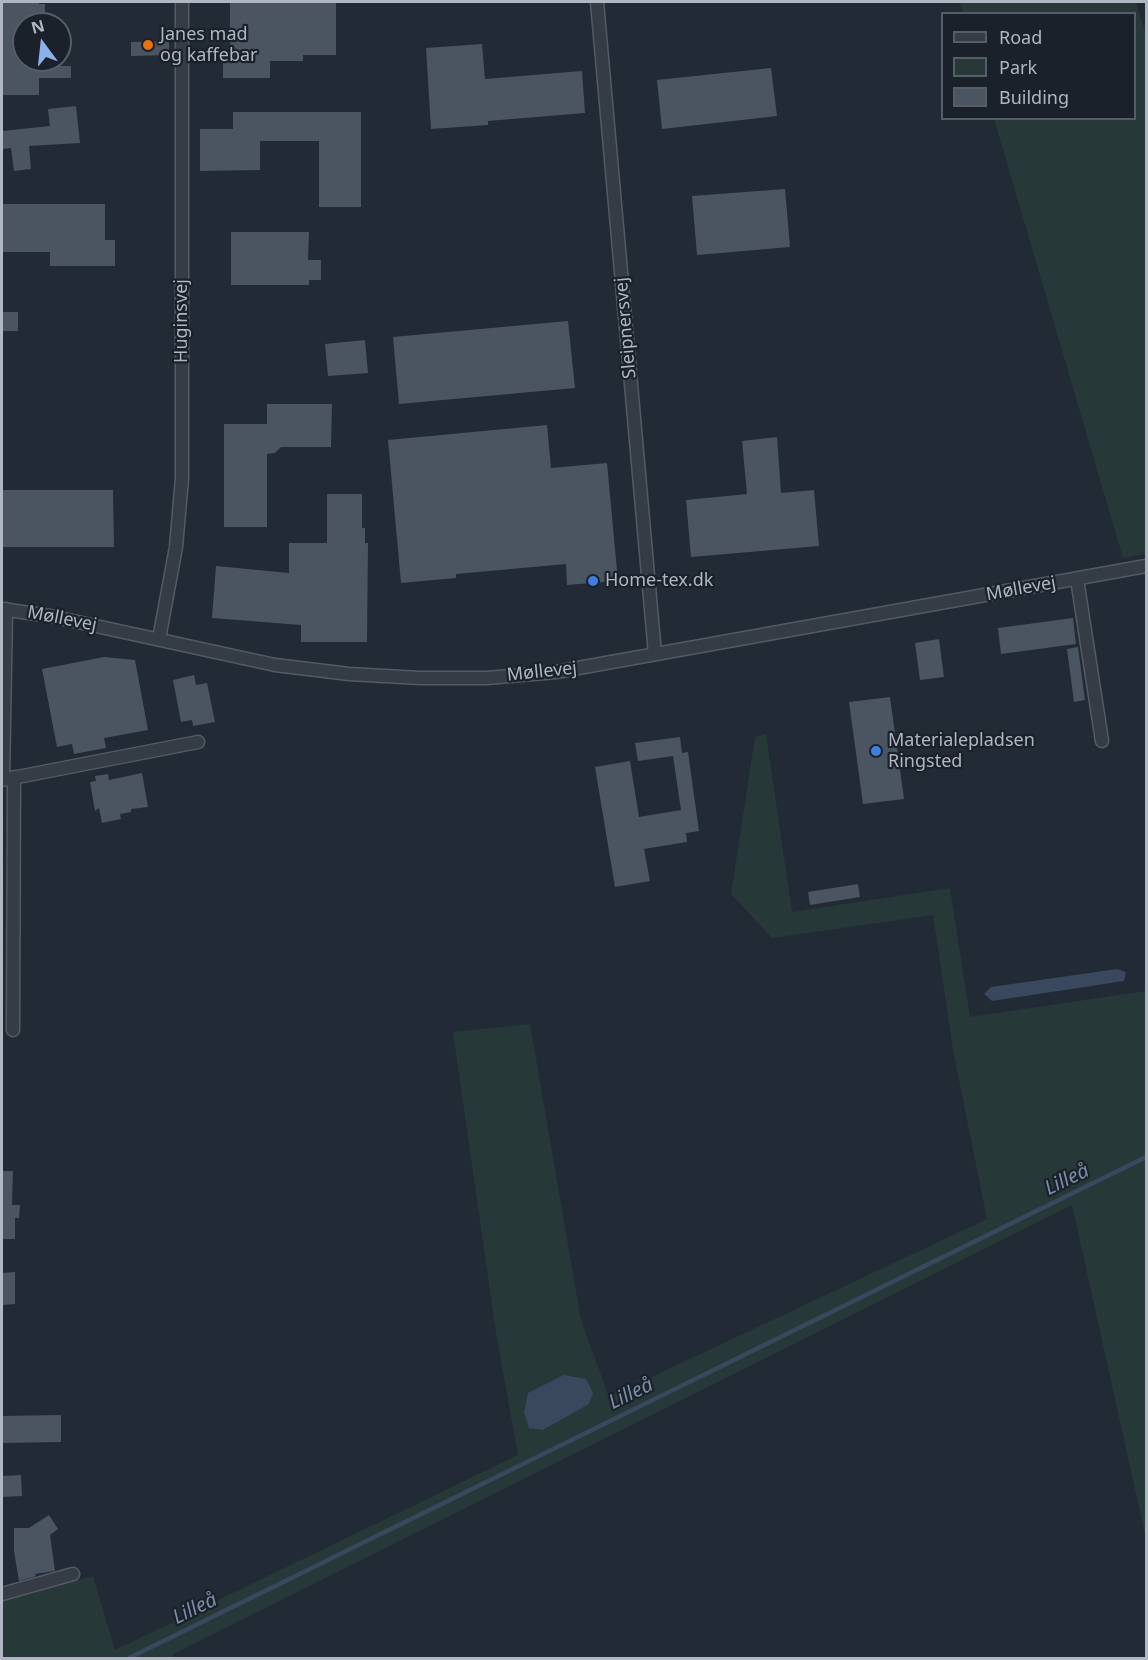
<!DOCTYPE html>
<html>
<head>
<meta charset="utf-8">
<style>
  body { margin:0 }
  #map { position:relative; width:1148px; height:1660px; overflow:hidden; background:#222a35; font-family:"Noto Sans",sans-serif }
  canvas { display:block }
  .frame { position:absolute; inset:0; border:3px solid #b0b7c2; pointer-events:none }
  .legend { position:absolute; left:941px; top:12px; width:195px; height:108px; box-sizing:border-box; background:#1b212a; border:2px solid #575d67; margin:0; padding:8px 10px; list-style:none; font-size:18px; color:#b0b7c2 }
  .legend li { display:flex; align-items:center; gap:12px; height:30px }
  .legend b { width:30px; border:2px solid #575d67 }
  .north { position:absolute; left:12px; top:12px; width:60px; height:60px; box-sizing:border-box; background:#1b212a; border:2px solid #575d67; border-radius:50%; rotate:345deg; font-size:16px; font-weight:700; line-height:24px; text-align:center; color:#b0b7c2 }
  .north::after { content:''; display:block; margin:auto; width:21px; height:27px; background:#8bb0ec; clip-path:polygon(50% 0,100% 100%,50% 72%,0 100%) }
</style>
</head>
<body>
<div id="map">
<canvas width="1148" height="1660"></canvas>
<div class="frame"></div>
<ul class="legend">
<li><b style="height:8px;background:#353c46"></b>Road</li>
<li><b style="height:16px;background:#273838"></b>Park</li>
<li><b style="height:16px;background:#4b5461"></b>Building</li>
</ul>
<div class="north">N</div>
</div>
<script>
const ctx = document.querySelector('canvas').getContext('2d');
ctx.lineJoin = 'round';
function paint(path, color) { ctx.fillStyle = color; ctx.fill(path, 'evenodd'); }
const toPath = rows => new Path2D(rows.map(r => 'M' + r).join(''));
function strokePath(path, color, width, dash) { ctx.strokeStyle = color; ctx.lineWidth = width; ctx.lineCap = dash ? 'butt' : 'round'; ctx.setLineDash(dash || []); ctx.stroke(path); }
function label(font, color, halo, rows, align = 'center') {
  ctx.font = font + ' "Noto Sans",sans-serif'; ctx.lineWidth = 4.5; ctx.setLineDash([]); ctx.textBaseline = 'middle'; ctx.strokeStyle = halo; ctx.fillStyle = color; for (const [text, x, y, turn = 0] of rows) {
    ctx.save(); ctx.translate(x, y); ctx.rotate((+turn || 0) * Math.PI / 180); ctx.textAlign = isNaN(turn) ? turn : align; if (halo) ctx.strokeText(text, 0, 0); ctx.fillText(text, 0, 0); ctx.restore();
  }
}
const green = toPath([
  [959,2,1136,2,1146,35,1146,554,1123,558,994,119,1134,118,1134,14,963,13],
  [766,734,792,912,950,888,970,1017,1146,991,1146,1539,1072,1205,173,1654,174,1658,2,1658,2,1601,93,1576,115,1650,518,1455,496,1333,453,1032,530,1024,581,1320,609,1397,987,1219,953,1050,933,915,772,938,731,894,755,737]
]);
const water = toPath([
  [1117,969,1126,972,1124,981,992,1001,984,994,991,987],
  [564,1375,586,1379,593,1393,589,1404,543,1430,529,1428,524,1412,528,1393]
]);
const stream = toPath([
  [129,1658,1146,1157]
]);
const building = toPath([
  [2,2,39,2,39,4,45,4,45,22,24,24,24,60,48,60,48,66,71,66,71,78,39,78,39,95,2,95],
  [230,2,336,2,336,55,303,55,303,61,270,61,270,78,223,78,223,55,230,55],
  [169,41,169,55,131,56,131,42],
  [482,44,485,79,582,71,585,113,488,121,488,125,431,129,426,48],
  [771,68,777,116,662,129,657,80],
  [76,106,80,143,29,146,31,169,14,171,11,148,2,149,2,131,50,126,48,109],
  [233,112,361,112,361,207,319,207,319,141,260,141,260,170,200,171,200,129,233,129],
  [785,189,790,247,697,255,692,196],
  [2,204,105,204,105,240,115,240,115,266,50,266,50,252,2,252],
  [231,232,309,232,308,260,321,260,321,280,309,280,309,285,231,285],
  [2,312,18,312,18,331,2,331],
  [568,321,575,388,399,404,393,337],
  [365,340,368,373,328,376,325,344],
  [267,404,332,404,331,447,281,447,275,453,267,454,267,527,224,527,224,424,267,424],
  [547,425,551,468,607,463,618,581,567,585,566,564,456,574,456,578,401,583,388,440],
  [777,437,781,493,814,490,819,546,691,557,686,500,747,494,742,441],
  [2,490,113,490,114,547,2,547],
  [327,494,362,494,362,528,365,528,365,543,368,543,367,642,301,642,301,625,212,618,216,566,289,573,289,543,327,543],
  [1073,618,1076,644,1001,654,998,628],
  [939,639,944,677,920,680,915,643],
  [1078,647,1085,700,1074,702,1067,649],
  [104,657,135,660,148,730,104,738,106,748,74,754,72,744,57,747,42,669],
  [194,675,196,685,207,683,215,722,193,726,192,720,181,722,173,680],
  [890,697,904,799,863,804,849,702],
  [680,737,682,753,688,752,699,831,686,833,687,842,644,849,650,881,615,887,595,767,630,761,639,817,681,810,673,756,638,761,635,743],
  [142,773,148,807,131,809,131,812,120,814,121,819,102,823,99,808,95,811,90,782,96,781,95,776,108,774,109,780],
  [858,884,860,897,810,905,808,892],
  [2,1171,13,1171,12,1205,20,1205,19,1218,15,1218,15,1239,2,1239],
  [15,1272,15,1304,2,1305,2,1273],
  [61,1415,61,1442,2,1443,2,1416],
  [21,1475,22,1496,2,1497,2,1476],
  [49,1515,58,1529,50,1535,55,1571,35,1574,36,1576,19,1581,14,1551,14,1528,29,1528]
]);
const street = toPath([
  [597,2,655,654],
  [1077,579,1102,741],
  [2,609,50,616,275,665,349,674,420,678,487,678,556,672,1146,566],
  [159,639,176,547,182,478,182,2],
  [3,779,6,609],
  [2,780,198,742],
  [13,1030,14,777],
  [2,1594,73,1574]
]);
const markers = [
  [148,45,6,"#e8710a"],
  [593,581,6,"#3f7fe0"],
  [876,751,6,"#3f7fe0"]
];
const poiNames = [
  ["Janes mad",160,35],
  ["og kaffebar",160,56],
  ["Home-tex.dk",605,581],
  ["Materialepladsen",888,741],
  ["Ringsted",888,762]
];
const streetNames = [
  ["Huginsvej",182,321,-90],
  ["Sleipnersvej",626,328,-95],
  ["Møllevej",1021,589,-10],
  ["Møllevej",62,619,11],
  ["Møllevej",542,672,-6]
];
const waterNames = [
  ["Lilleå",1067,1180,-26],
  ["Lilleå",631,1394,-26],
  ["Lilleå",195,1609,-26]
];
paint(green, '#273838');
paint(water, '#39485d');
strokePath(stream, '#39485d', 4.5);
paint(building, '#4b5461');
strokePath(street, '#535a64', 15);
strokePath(street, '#353c46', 12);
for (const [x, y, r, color] of markers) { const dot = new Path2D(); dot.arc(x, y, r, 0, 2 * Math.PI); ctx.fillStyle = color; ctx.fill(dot); strokePath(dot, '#1b212a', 2); }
label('18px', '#b0b7c2', '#1b212a', poiNames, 'left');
label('18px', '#b0b7c2', '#1b212a', streetNames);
label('italic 20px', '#7b8ea8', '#1b212a', waterNames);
</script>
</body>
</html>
